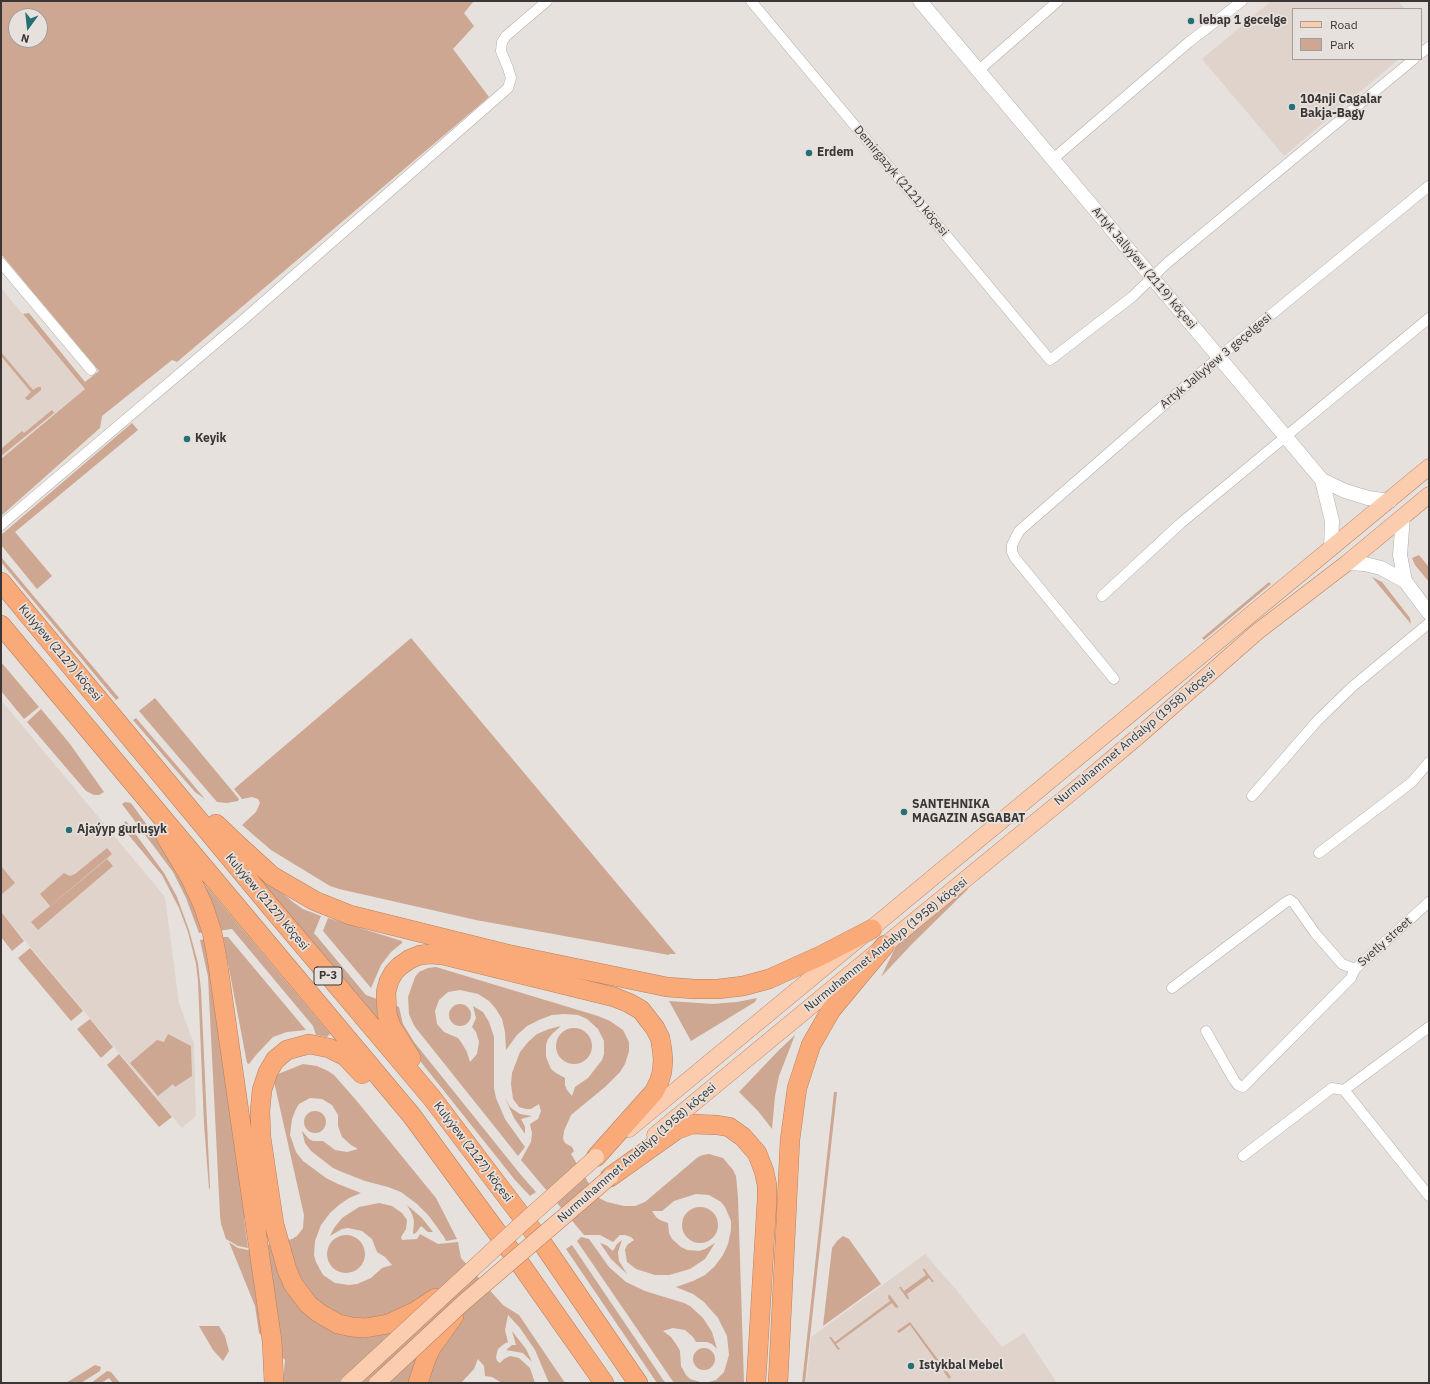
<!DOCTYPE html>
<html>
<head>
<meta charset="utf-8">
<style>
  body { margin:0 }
  #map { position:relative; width:1430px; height:1384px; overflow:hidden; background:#e6e1dd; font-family:"IBM Plex Sans",sans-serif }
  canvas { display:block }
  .frame { position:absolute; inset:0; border:2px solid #393635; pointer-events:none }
  .legend { position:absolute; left:1292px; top:8px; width:130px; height:52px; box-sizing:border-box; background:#e6e1dd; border:1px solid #a19d9a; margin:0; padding:5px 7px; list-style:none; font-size:12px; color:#393635 }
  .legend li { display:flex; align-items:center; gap:8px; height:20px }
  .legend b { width:20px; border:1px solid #a19d9a }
  .north { position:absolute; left:8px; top:8px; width:40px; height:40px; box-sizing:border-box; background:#e6e1dd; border:1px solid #a19d9a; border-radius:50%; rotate:195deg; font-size:11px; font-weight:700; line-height:16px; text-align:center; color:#393635 }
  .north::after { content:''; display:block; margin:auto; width:14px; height:18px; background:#257076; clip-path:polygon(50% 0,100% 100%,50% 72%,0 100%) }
</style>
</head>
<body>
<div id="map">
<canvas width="1430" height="1384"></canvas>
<div class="frame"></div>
<ul class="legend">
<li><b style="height:5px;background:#fcccaf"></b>Road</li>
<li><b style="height:11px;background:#cda791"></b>Park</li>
</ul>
<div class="north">N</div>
</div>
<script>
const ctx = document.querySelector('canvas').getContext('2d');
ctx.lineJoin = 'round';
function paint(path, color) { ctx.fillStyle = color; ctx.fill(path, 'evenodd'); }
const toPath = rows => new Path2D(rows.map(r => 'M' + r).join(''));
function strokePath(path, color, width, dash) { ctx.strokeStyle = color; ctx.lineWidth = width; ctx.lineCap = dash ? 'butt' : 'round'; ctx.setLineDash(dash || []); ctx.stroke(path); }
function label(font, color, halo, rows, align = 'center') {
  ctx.font = font + ' "IBM Plex Sans",sans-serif'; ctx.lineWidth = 3.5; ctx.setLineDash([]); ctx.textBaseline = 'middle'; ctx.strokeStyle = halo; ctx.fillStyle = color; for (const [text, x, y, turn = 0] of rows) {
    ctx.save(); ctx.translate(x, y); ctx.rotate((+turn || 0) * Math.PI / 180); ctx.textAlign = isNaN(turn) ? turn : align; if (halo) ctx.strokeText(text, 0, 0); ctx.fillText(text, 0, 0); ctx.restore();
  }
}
const built = toPath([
  [1271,1,1398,1,1405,9,1293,9,1293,59,1399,59,1284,156,1202,59],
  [1,288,85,389,1,458],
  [1,700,165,897,179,1003,194,1044,196,1116,182,1128,1,912],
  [925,1254,959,1293,1002,1347,1024,1333,1057,1383,806,1383,811,1337]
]);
const green = toPath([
  [1,1,474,1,464,13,474,26,453,49,489,97,177,362,172,360,102,416,100,428,1,516,1,459,85,389,23,314,29,313,85,382,99,371,1,254],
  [16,16,40,16,40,40,16,40],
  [1,352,33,390,38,387,41,387,41,390,29,400,27,400,25,398,31,392,1,356],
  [52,410,54,413,1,456,1,449,22,431,24,433],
  [132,423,138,430,15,532,52,576,37,589,1,545,1,535],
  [1419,555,1429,567,1429,582,1415,565,1412,558],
  [1,557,119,698,116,700,1,562],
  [1372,577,1382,582,1410,618,1411,624],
  [1269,582,1271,584,1204,640,1202,638],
  [411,638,676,954,669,954,669,955,476,920,339,889,330,886,271,850,242,825,256,812,260,803,258,799,252,797,242,799,234,789],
  [1,662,39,707,24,719,1,691],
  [155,698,239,799,238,801,227,803,217,802,139,711],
  [41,709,70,744,104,792,99,795,94,795,86,791,27,722],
  [136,718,178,767,205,799,195,792,175,769,133,720],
  [125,802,131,803,176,865,205,932,199,933,186,898,173,872,122,804],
  [126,821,164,873,177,897,189,930,198,963,201,990,210,1188,209,1189,204,1124,198,981,196,964,188,932,179,908,162,875,121,826],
  [107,848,112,854,50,906,40,894,64,873,70,876,75,874],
  [107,859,113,866,38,930,31,922],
  [1,866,15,883,1,895],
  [255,871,293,902,303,909,321,916,314,933,366,995,377,999,378,1011,383,1026,254,873],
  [205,885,330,1034,327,1037,316,1035,313,1026,232,929,217,931,203,887],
  [967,888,968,889,912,944,881,977,897,944],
  [2,913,24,941,12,951,1,937],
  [328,918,402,941,402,943,391,952,381,965,371,988,323,931],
  [223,937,228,937,306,1030,287,1032,273,1037,256,1055,249,1064,247,1063],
  [206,939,247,1217,244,1218,248,1248,238,1246,226,1239,221,1224,220,1215,208,977,200,940],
  [30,948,83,1011,71,1021,18,958],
  [436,967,598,1016,610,1021,623,1030,629,1042,629,1051,625,1064,620,1072,605,1087,571,1115,564,1131,563,1139,565,1143,572,1147,574,1151,571,1154,597,1197,607,1202,624,1206,635,1206,645,1202,698,1157,703,1155,709,1154,723,1158,733,1170,736,1176,738,1197,744,1383,705,1383,716,1380,724,1372,729,1355,727,1336,718,1318,704,1302,693,1294,676,1287,693,1281,705,1275,715,1266,723,1255,728,1244,731,1230,731,1221,725,1207,721,1202,709,1195,696,1194,674,1201,662,1211,652,1211,656,1217,660,1220,668,1223,669,1233,672,1239,681,1247,687,1250,699,1251,705,1249,715,1243,705,1259,690,1269,669,1275,655,1275,636,1269,627,1262,625,1250,627,1245,634,1240,631,1237,625,1235,620,1235,613,1242,600,1235,584,1235,521,1160,531,1142,532,1133,530,1124,538,1119,541,1111,539,1104,531,1109,526,1109,519,1107,513,1099,511,1084,512,1073,520,1052,528,1042,537,1034,549,1029,561,1026,552,1034,548,1039,546,1045,546,1057,551,1069,556,1073,565,1078,565,1085,567,1090,572,1096,575,1087,588,1078,602,1060,604,1054,604,1041,598,1029,587,1019,578,1015,564,1014,552,1015,539,1020,527,1026,517,1035,506,1050,505,1032,502,1019,496,1009,489,1001,478,994,460,990,448,992,439,1000,435,1011,437,1024,444,1032,458,1038,461,1042,467,1052,470,1062,477,1054,479,1042,476,1032,472,1027,476,1018,473,1006,483,1012,489,1022,494,1037,494,1088,496,1098,505,1119,525,1147,518,1156,415,1027,412,1021,409,1014,408,997,415,977,419,972,428,968],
  [757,998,755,1002,691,1041,669,1001,713,1004,737,1002],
  '449 1015a11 11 0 1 1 22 0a11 11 0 1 1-22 0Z',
  [393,1005,399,1007,403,1024,414,1042,521,1175,536,1192,530,1196,515,1180,409,1047,402,1037],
  [90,1019,113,1047,101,1058,77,1029],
  '556 1046a18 18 0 1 1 36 0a18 18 0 1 1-36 0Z',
  [168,1034,191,1046,192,1076,175,1087,173,1084,158,1096,130,1063,157,1040,164,1042],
  [795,1035,779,1076,775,1096,772,1129,758,1111,739,1092,779,1050],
  [119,1054,172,1117,159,1127,107,1065],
  [303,1064,317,1066,328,1071,334,1075,356,1100,436,1198,457,1239,446,1241,444,1237,429,1216,417,1204,401,1192,388,1187,365,1181,342,1172,333,1168,311,1151,305,1143,302,1131,309,1139,313,1141,323,1141,335,1150,347,1152,358,1149,351,1145,342,1137,338,1126,338,1115,332,1105,322,1099,310,1098,299,1104,296,1109,292,1119,290,1135,296,1152,303,1161,326,1178,338,1184,361,1193,349,1198,339,1205,330,1213,321,1225,315,1241,314,1255,316,1262,323,1275,335,1283,349,1285,357,1284,371,1278,382,1268,392,1265,385,1257,377,1252,372,1239,362,1231,348,1228,342,1229,330,1236,334,1228,342,1218,359,1207,379,1203,392,1206,402,1213,407,1220,406,1229,401,1237,402,1240,417,1239,420,1234,438,1244,458,1242,461,1258,503,1305,519,1315,565,1383,549,1383,535,1350,520,1328,508,1315,505,1330,508,1342,504,1344,498,1349,496,1357,497,1361,500,1363,504,1359,510,1356,519,1358,530,1368,535,1383,502,1383,492,1377,485,1376,484,1366,478,1359,474,1369,461,1383,283,1383,285,1360,259,1333,255,1306,229,1242,238,1248,248,1250,292,1239,297,1236,303,1228,304,1215,275,1086,275,1079,278,1074],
  [834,1092,837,1092,805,1383,802,1383],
  [505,1098,510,1107,514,1110,520,1114,532,1116,521,1119,525,1127,525,1134,514,1118],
  '304 1122a11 11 0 1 1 22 0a11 11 0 1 1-22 0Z',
  [407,1205,422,1218,433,1232,428,1232,421,1226,416,1233,413,1234,414,1221,412,1214],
  '682 1225a18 18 0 1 1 36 0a18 18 0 1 1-36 0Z',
  '327 1254a19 19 0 1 1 38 0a19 19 0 1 1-38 0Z',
  [843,1236,849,1239,881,1284,823,1326,832,1248,837,1241],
  [581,1237,589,1239,609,1267,626,1282,645,1291,684,1303,690,1306,703,1318,712,1332,717,1349,712,1344,707,1342,696,1342,693,1337,685,1330,673,1328,663,1331,671,1337,678,1347,680,1351,681,1366,686,1375,690,1379,703,1383,674,1383,577,1241],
  [622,1240,618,1252,619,1261,627,1274,611,1259,600,1243,606,1245,613,1251,617,1244],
  [572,1245,664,1381,666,1383,657,1383,566,1249],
  [924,1268,934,1282,932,1282,929,1278,907,1294,909,1298,908,1300,899,1287,901,1287,904,1291,926,1275,923,1270],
  [889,1294,898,1306,898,1308,895,1307,892,1303,836,1344,840,1349,838,1350,829,1337,831,1337,835,1342,890,1301,888,1297],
  [910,1322,951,1377,949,1379,910,1325,899,1333,897,1331],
  [199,1326,219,1326,225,1336,229,1351,223,1361,213,1350],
  [512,1331,526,1349,532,1362,523,1353,506,1350,512,1345,516,1345],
  '693 1359a11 11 0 1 1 22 0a11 11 0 1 1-22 0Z',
  [95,1365,101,1367,100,1371,81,1383,66,1383],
  [107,1371,111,1372,120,1383,113,1383,109,1378,101,1383,91,1383]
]);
const street = toPath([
  [751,1,1050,360,1132,297,1166,264,1414,59],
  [1421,53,1429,47],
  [979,70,1058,1],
  [1053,159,1189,42,1242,1],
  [1,263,91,370],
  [1,525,243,320,508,88,511,78,508,68,501,51,502,42,506,36,547,1],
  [1102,596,1181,523,1429,318],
  [1114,679,1015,558,1012,552,1012,545,1019,531,1219,357,1429,186],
  [1252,796,1317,721,1352,687,1429,623],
  [1319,853,1412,782,1429,762],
  [1172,988,1286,902,1290,900,1294,903,1315,933,1342,964,1355,969,1429,902],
  [1206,1031,1234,1080,1238,1085,1243,1087,1351,978,1355,969],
  [1344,1090,1429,1196],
  [1243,1156,1332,1088,1344,1090,1429,1027]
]);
const secondary = toPath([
  [920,1,1322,480,1345,491,1368,498,1390,501],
  [1322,480,1332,521,1331,548],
  [1403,517,1400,555,1405,581],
  [1347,563,1365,564,1381,568,1405,581,1429,613]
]);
const primary = toPath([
  [629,1129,1429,467],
  [655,1135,885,945,1083,783,1141,734,1257,632,1347,563,1429,495]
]);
const highway = toPath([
  [1,582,275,912,432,1098,545,1247,638,1383],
  [1,625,412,1116,521,1265,604,1383],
  [216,824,238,845,272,876,315,901,350,915,507,954,667,987,694,989,718,989,743,986,769,979,822,955,872,929],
  [166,837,190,877,203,905,212,932,217,958,272,1341,274,1383],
  [411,1058,391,1026,387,1014,386,992,389,981,394,972,400,966,410,959,420,955,431,954,443,955,614,997,629,1003,641,1010,655,1028,660,1038,662,1049,663,1060,662,1072,659,1082,654,1092,596,1157],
  [362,1074,345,1056,329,1048,309,1044,287,1050,275,1060,268,1072,262,1090,260,1111,261,1137,274,1224,287,1270,293,1284,308,1304,319,1313,338,1324,352,1327,365,1328,388,1324,416,1311,436,1298],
  [610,1177,676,1130,692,1124,717,1125,729,1127,743,1137,757,1153,764,1171,767,1185,767,1199,756,1383],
  [418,1383,426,1359,431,1348,454,1316],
  [778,1383,790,1140,797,1088,811,1045,831,1010,885,945]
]);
const primaryBridge = toPath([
  [349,1383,518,1227,596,1157],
  [377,1383,463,1303,610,1177]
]);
const markers = [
  [1191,21,4,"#257076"],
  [1292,107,4,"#257076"],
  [809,153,4,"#257076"],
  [187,439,4,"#257076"],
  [904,812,4,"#257076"],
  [69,830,4,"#257076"],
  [911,1366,4,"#257076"]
];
const shields = [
  [328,976,28]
];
const shieldNames = [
  ["P-3",328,976]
];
const poiNames = [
  ["lebap 1 gecelge",1199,21],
  ["104nji Cagalar",1300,100],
  ["Bakja-Bagy",1300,114],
  ["Erdem",817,153],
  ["Keyik",195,439],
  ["SANTEHNIKA",912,805],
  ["MAGAZIN ASGABAT",912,819],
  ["Ajaýyp gurluşyk",77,830],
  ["Istykbal Mebel",919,1366]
];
const streetNames = [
  ["Demirgazyk (2121) köçesi",901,181,50],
  ["Artyk Jallyýew (2119) köçesi",1144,268,50],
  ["Artyk Jallyýew 3 geçelgesi",1216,361,-40],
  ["Kulyýew (2127) köçesi",60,653,50],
  ["Nurmuhammet Andalyp (1958) köçesi",1135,737,-40],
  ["Kulyýew (2127) köçesi",267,902,50],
  ["Svetly street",1385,942,-42],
  ["Nurmuhammet Andalyp (1958) köçesi",886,945,-39],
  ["Kulyýew (2127) köçesi",473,1152,53],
  ["Nurmuhammet Andalyp (1958) köçesi",637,1153,-41]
];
paint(built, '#e0d3cc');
paint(green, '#cda791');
strokePath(street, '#b3aeab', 11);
strokePath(secondary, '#b3aeab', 15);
strokePath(primary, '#b68161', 17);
strokePath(highway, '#b68161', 20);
strokePath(street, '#fff', 10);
strokePath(secondary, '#fff', 14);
strokePath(primary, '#fcccaf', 16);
strokePath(highway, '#faaa79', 19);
strokePath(primaryBridge, '#b68161', 17, []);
strokePath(primaryBridge, '#fcccaf', 16);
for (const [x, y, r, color] of markers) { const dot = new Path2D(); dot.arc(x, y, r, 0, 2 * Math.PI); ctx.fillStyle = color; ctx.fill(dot); strokePath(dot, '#e6e1dd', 1.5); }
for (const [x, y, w] of shields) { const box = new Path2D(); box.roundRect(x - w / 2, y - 9, w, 18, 3); ctx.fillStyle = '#e6e1dd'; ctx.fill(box); strokePath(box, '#393635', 1); }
label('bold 11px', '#393635', null, shieldNames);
label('bold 12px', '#393635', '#e6e1dd', poiNames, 'left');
label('12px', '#393635', '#e6e1dd', streetNames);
</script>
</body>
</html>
